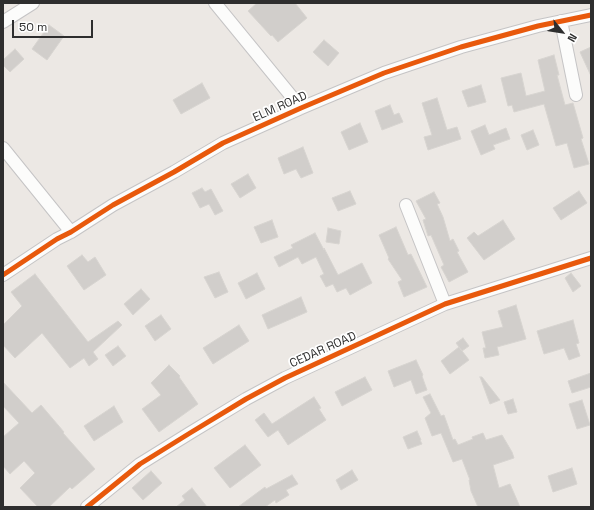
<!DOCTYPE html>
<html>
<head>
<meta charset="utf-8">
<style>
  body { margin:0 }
  #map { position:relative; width:594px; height:510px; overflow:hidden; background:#ece8e4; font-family:"Space Grotesk",sans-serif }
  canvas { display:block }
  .frame { position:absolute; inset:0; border:4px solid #2e2e2e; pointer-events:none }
  .north { position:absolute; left:542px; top:12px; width:40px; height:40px; -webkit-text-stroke:3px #fff; paint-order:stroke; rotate:120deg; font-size:11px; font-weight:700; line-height:16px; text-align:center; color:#2e2e2e }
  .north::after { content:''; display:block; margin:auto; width:14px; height:18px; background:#2e2e2e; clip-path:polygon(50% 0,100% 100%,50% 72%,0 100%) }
  .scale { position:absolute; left:12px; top:20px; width:81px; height:18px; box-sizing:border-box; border:2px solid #2e2e2e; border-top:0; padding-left:5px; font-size:12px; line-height:14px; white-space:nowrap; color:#2e2e2e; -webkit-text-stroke:3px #fff; paint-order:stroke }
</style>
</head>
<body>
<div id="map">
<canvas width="594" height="510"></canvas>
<div class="frame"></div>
<div class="north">N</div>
<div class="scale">50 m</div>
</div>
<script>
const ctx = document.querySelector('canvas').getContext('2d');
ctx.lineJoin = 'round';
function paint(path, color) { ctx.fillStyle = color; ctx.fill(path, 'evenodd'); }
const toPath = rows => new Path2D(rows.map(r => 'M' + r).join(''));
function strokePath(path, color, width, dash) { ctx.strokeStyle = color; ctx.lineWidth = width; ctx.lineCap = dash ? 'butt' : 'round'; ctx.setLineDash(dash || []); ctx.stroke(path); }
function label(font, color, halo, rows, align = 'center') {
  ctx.font = font + ' "Space Grotesk",sans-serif'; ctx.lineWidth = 3.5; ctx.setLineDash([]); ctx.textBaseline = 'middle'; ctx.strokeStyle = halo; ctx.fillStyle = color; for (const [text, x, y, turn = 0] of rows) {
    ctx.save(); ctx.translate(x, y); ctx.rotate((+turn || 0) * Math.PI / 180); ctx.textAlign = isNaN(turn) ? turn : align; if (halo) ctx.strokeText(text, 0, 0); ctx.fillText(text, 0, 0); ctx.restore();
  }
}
const building = toPath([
  [257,3,295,3,307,18,278,42,272,35,271,36,248,11,257,3],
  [49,25,64,36,47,60,32,49,49,25],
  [324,40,339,53,328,66,313,52,324,40],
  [591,47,591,76,580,52,591,47],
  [15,49,24,59,10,72,3,65,3,60,15,49],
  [554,55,559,75,557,75,565,105,573,103,583,138,581,139,589,164,574,168,567,143,556,146,544,104,514,112,512,105,508,106,501,78,521,73,526,96,545,91,538,60,554,55],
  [202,83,210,98,181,114,173,100,202,83],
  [481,85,486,102,468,107,462,91,481,85],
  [437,98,447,130,457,127,461,139,428,150,424,137,432,135,422,103,437,98],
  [390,105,394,115,399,113,403,122,382,130,375,111,390,105],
  [360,123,368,142,349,150,341,132,360,123],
  [485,125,489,135,506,128,510,139,493,145,495,149,481,155,471,131,485,125],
  [533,130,539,145,527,150,521,135,533,130],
  [303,147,313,173,301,178,296,169,284,174,278,158,303,147],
  [248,174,256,188,240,198,231,184,248,174],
  [202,188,205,192,211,189,223,211,215,215,209,204,200,208,192,193,202,188],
  [350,191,356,204,338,211,332,198,350,191],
  [579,191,587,203,561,220,553,208,579,191],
  [434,192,440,203,437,204,443,217,450,241,453,239,459,251,457,252,468,272,449,282,441,267,444,265,431,235,428,236,423,220,426,219,416,201,434,192],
  [272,220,278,237,261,243,254,227,272,220],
  [503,220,515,239,484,260,467,238,474,232,478,236,503,220],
  [396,227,408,255,411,254,427,287,404,297,398,282,402,280,388,259,389,258,379,235,396,227],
  [328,228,341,231,339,244,326,242,328,228],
  [315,233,324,250,324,248,338,275,362,263,372,283,350,295,346,288,337,292,333,284,326,287,320,276,324,274,316,257,302,264,298,257,279,267,274,257,293,248,291,245,315,233],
  [82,255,88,262,95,257,106,275,84,290,67,266,82,255],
  [219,272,228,292,215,298,204,277,219,272],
  [257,273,265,289,246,299,238,283,257,273],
  [571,273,581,286,573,292,565,278,571,273],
  [35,274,88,342,118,321,122,325,93,352,98,359,89,366,84,358,70,368,42,333,15,358,3,345,3,325,22,306,11,292,35,274],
  [141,289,150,299,133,315,124,304,141,289],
  [301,297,307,312,268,329,262,315,301,297],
  [516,305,526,339,497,347,499,355,485,358,483,348,486,348,482,332,503,327,498,311,516,305],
  [161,315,171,329,155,341,145,326,161,315],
  [573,320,579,343,576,344,580,356,569,360,564,348,544,354,537,331,573,320],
  [239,325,249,341,213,364,203,348,239,325],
  [463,338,469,346,462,351,456,343,463,338],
  [118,346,126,356,113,366,105,355,118,346],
  [459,347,469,360,450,374,441,361,459,347],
  [416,360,423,375,422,376,427,390,416,394,411,380,394,387,388,371,416,360],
  [169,365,180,376,179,377,198,404,159,432,142,409,161,395,151,383,169,365],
  [591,373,591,387,572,393,568,381,591,373],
  [365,377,372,390,342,406,335,392,365,377],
  [480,377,482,377,500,400,490,404,480,377],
  [3,382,32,413,41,405,64,432,63,433,95,469,72,489,70,487,49,507,38,507,20,488,35,473,24,461,10,474,3,466,3,437,19,423,3,406,3,382],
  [430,394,441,416,444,415,453,440,455,439,458,445,473,439,472,437,483,433,486,440,502,435,512,452,514,458,493,465,499,488,510,484,520,507,478,507,471,491,469,480,470,480,462,459,453,462,441,433,432,436,425,418,431,413,423,397,430,394],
  [314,397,321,408,319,409,326,420,288,445,278,430,268,437,255,420,264,413,272,424,314,397],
  [513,399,517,412,508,414,504,402,513,399],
  [582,400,590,425,577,429,569,404,582,400],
  [114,406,123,422,94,441,84,426,114,406],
  [417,431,421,440,420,440,422,444,408,449,403,437,417,431],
  [245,445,261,465,230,488,214,468,245,445],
  [572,468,577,484,553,492,548,476,572,468],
  [352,470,358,480,341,490,336,480,352,470],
  [151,471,162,483,143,500,132,488,151,471],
  [292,475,298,484,286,490,289,495,276,503,275,500,265,507,238,507,265,487,266,489,292,475],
  [192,488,207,507,176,507,185,500,182,496,192,488]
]);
const minor = toPath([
  [215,3,301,108],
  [561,21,576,95],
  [3,22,33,3],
  [3,148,71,232],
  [406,205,445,304],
  [3,275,57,239,71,232,113,205,174,172,223,143,301,108,384,73,461,47,538,26,591,15],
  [87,507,140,464,190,433,246,399,285,378,445,304,591,258]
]);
const cycleway = toPath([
  [3,275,57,239,71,232,113,205,174,172,223,143,301,108,384,73,461,47,538,26,591,15],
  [87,507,140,464,190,433,246,399,285,378,445,304,591,258]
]);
const streetNames = [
  ["ELM ROAD",280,107,-24],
  ["CEDAR ROAD",323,350,-24]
];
paint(building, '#d1cecb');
strokePath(building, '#d7d4d0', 1);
strokePath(minor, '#c5c4c5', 14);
strokePath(minor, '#fcfcfb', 12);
strokePath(cycleway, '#e8590c', 5);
label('12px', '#2e2e2e', '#fff', streetNames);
</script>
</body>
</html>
